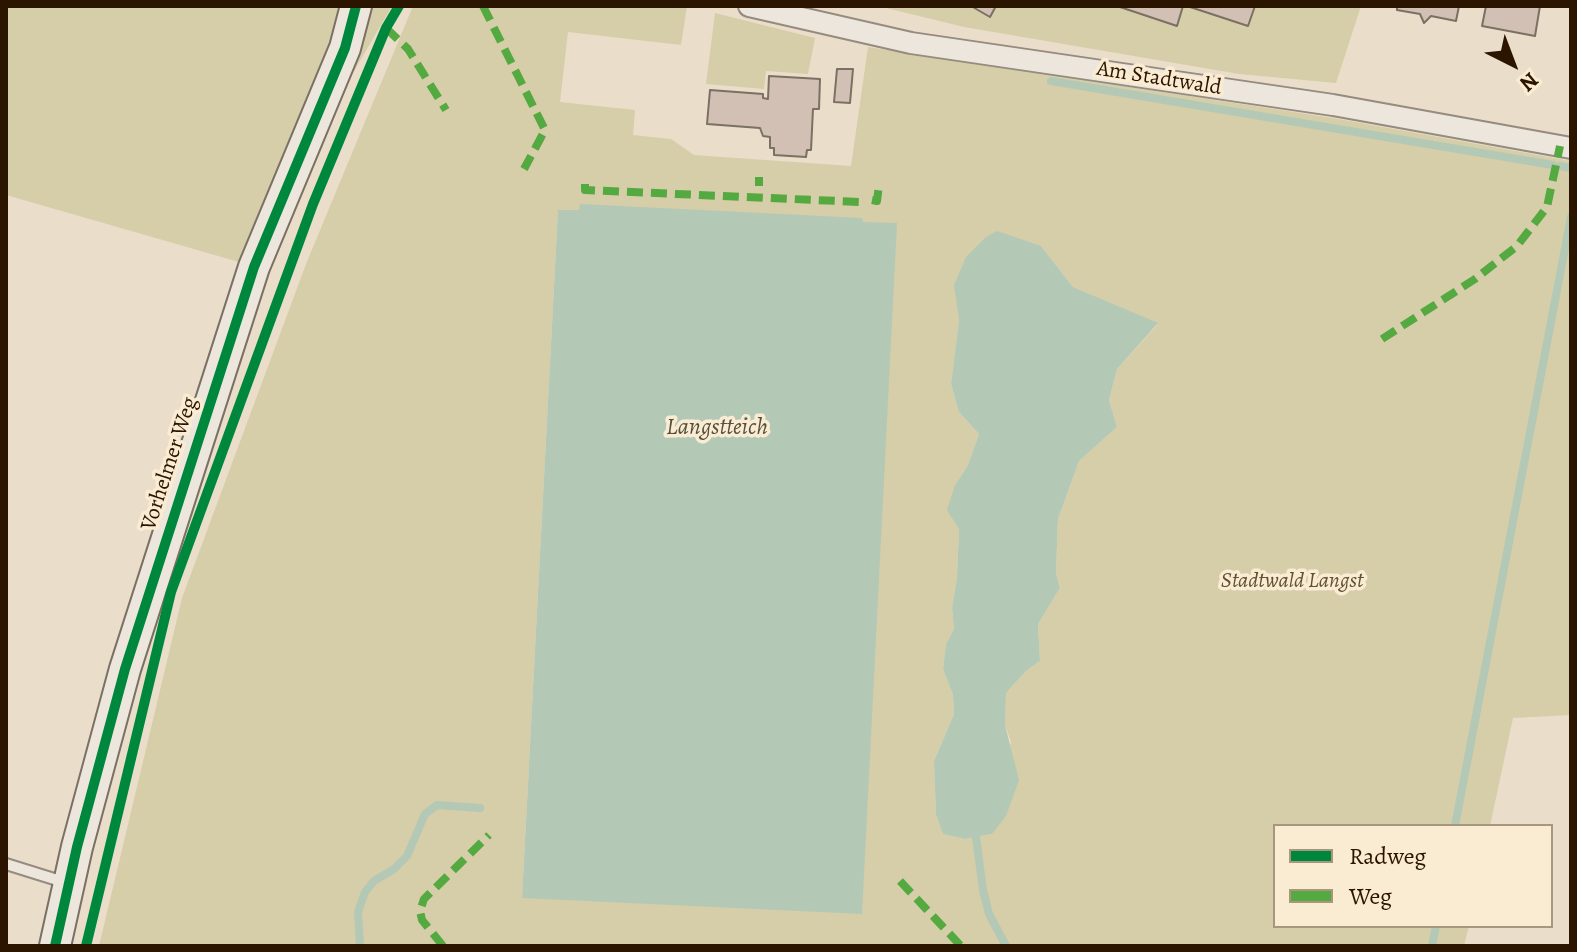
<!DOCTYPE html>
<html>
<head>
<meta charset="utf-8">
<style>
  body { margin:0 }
  #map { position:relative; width:1577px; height:952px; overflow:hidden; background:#eadeca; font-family:Alegreya,serif }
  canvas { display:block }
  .frame { position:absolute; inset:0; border:8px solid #2c1500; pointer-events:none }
  .legend { position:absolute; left:1273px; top:824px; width:280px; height:104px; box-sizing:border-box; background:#faecd3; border:2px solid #a8967f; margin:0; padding:10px 14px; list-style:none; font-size:24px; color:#2c1500 }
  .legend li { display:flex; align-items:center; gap:16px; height:40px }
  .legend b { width:40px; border:2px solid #a8967f }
  .north { position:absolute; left:1473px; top:24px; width:80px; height:80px; -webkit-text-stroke:6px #faecd3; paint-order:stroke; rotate:138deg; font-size:22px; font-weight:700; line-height:32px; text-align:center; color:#2c1500 }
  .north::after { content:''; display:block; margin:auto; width:28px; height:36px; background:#2c1500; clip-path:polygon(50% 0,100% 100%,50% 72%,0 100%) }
</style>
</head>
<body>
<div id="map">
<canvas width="1577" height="952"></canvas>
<div class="frame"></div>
<ul class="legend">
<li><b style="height:10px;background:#00873e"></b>Radweg</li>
<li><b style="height:10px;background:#54a940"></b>Weg</li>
</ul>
<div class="north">N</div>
</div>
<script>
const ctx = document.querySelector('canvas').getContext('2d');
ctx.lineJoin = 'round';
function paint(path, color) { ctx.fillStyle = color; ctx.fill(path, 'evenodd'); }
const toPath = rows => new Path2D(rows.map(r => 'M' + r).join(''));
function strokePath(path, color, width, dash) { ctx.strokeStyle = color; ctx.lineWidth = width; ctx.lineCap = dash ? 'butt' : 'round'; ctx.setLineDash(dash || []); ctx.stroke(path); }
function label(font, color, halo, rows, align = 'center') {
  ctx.font = font + ' Alegreya,serif'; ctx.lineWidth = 7; ctx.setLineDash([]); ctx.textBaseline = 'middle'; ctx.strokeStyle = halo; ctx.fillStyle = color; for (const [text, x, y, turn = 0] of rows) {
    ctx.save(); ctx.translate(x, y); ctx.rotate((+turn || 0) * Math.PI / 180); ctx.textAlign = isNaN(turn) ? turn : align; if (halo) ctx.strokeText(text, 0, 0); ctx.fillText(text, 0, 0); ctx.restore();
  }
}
const green = toPath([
  [6,6,343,6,333,44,239,262,6,195],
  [371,6,392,6,353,73,366,31],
  [413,6,687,6,681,45,568,32,560,102,635,110,633,135,671,139,694,155,851,166,868,47,1333,118,1571,161,1571,715,1513,718,1490,826,1275,826,1275,926,1469,926,1464,946,99,946,182,598,306,264],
  [580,205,862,222,522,898,558,210,580,210],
  [1041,246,1073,287,1158,324,1117,369,1109,400,1117,427,1079,461,1058,519,1056,573,1060,588,1038,624,1040,661,1026,671,1006,693,1005,725,1011,742,992,834,965,839,943,834,936,815,934,761,954,714,953,695,943,669,946,644,954,629,952,608,957,578,959,528,955,485,968,465,979,434,959,412,951,384,959,320,955,285],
  [878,6,1361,6,1336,83,1239,74,964,27],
  [715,13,815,38,808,74,766,71,764,89,706,84]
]);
const water = toPath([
  [580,204,862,218,863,222,897,223,862,914,522,898,558,210,579,210],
  [997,231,1041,246,1073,287,1158,323,1117,369,1109,400,1117,427,1079,461,1058,519,1056,573,1060,588,1038,624,1040,661,1026,671,1006,693,1005,725,1019,780,1006,816,992,834,965,839,943,834,936,815,934,761,954,714,953,695,943,669,946,644,954,629,952,608,957,578,959,529,947,510,955,485,968,465,979,434,959,412,951,384,959,320,954,285,966,257,986,237]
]);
const stream = toPath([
  [1051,81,1553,165],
  [1560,166,1571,168],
  [1455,826,1571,217],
  [976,837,983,890,989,914,1006,946],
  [360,946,358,912,365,892,374,881,394,869,407,856,425,814,437,805,480,808],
  [1432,946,1436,926]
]);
const building = toPath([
  [971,6,996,6,990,17,971,6],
  [1117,6,1183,6,1177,26,1117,6],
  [1187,6,1255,6,1248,26,1187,6],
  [1397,6,1459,6,1456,21,1431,16,1424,23,1420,14,1397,10,1397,6],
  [1486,6,1540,6,1535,36,1482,26,1486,6],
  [837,69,853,69,850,103,834,102,837,69],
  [769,76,820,79,819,109,813,109,811,150,807,150,806,157,774,155,774,148,770,148,770,137,763,136,760,128,707,124,710,90,763,94,763,98,768,99,769,76]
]);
const lane = toPath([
  [6,864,67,883]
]);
const street = toPath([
  [749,6,911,43,1333,105,1571,148]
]);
const secondary = toPath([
  [55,946,77,847,125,669,254,267,345,48,356,6]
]);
const quiet = toPath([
  [483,6,545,130,524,169],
  [386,28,408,49,446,110],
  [759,177,759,186],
  [585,184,585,190,861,202,866,200],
  [872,200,877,201,879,185],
  [1382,339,1475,279,1517,246,1547,207,1560,146],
  [900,881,961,946],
  [443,946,422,920,420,911,424,899,489,835]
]);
const cycleway = toPath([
  [55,946,77,847,125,669,254,267,345,48,356,6],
  [86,946,171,592,313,204,386,28,399,6]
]);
const streetNames = [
  ["Am Stadtwald",1159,79,9],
  ["Vorhelmer Weg",170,464,-72]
];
const parkNames = [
  ["Stadtwald Langst",1292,582]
];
const waterNames = [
  ["Langstteich",717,428]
];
paint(green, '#d5cea8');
paint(water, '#b4c8b6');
strokePath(stream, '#b4c8b6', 8);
paint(building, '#d3c0b4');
strokePath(building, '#7a7063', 2);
strokePath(lane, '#958b7e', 14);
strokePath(street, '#958b7e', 24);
strokePath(secondary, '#7a7063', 34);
strokePath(lane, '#ede6dd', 10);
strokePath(street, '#ede6dd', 20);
strokePath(secondary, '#ede6dd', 30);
strokePath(quiet, '#54a940', 8, [16, 8]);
strokePath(cycleway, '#00873e', 10);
label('22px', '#2c1500', '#faecd3', streetNames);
label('italic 22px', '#615131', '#faecd3', parkNames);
label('italic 24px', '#54503d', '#faecd3', waterNames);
</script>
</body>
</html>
